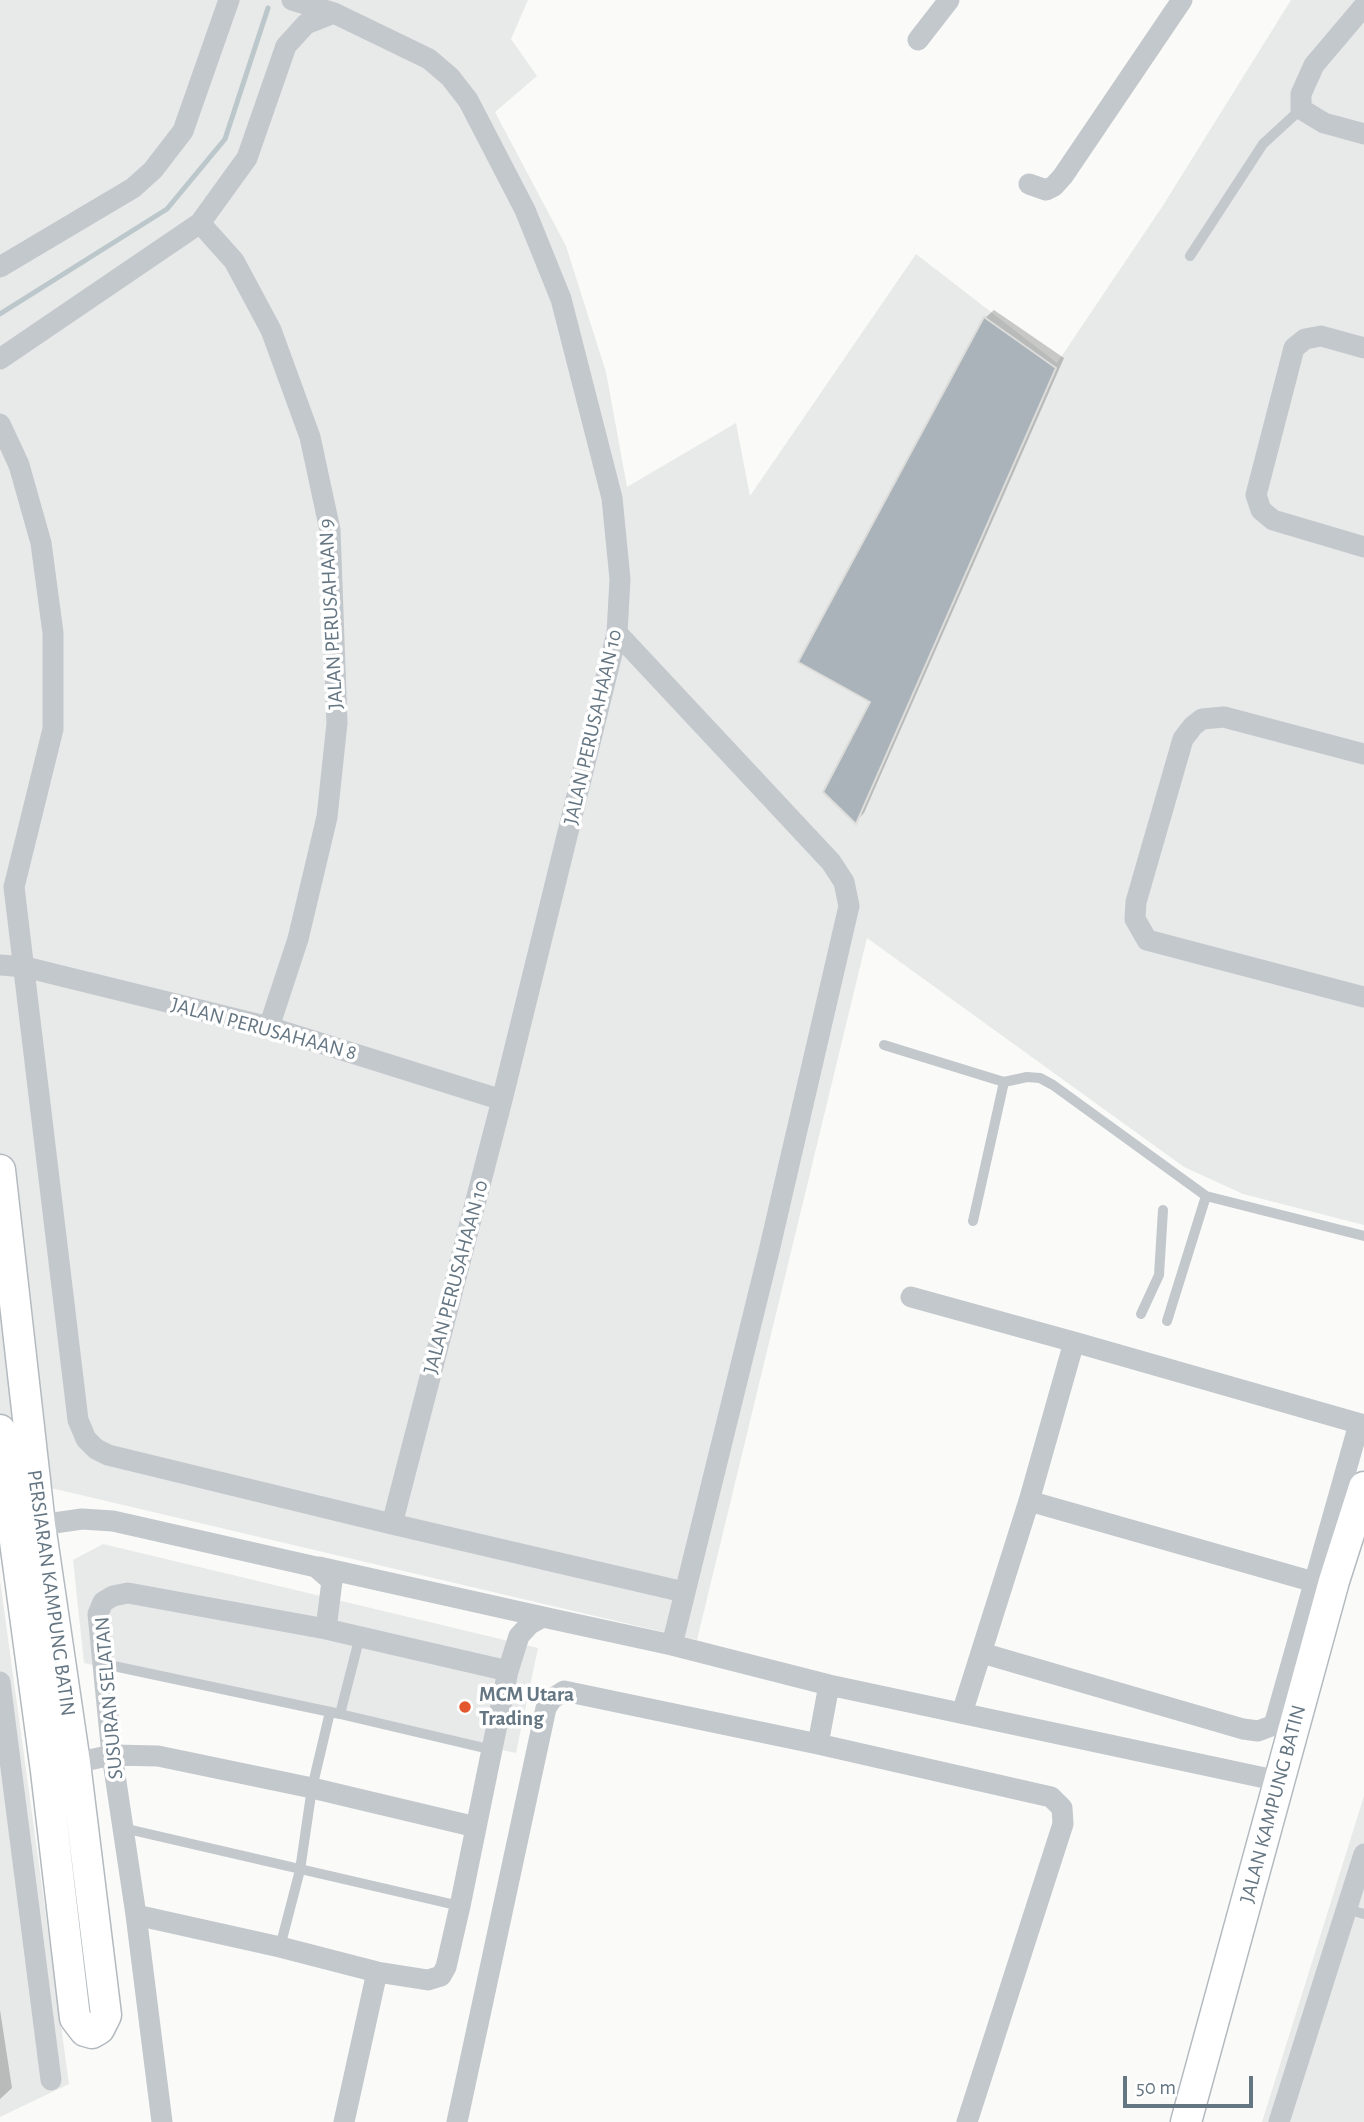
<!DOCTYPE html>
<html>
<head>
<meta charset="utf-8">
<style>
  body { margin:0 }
  #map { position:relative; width:1364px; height:2122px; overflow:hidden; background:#fafaf8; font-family:"Alegreya Sans",sans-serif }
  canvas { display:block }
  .scale { position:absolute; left:1123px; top:2076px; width:130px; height:32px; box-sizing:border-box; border:4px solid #657683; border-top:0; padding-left:9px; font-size:21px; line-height:24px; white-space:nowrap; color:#657683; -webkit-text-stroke:5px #fff; paint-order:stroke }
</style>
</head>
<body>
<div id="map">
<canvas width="1364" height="2122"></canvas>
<div class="scale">50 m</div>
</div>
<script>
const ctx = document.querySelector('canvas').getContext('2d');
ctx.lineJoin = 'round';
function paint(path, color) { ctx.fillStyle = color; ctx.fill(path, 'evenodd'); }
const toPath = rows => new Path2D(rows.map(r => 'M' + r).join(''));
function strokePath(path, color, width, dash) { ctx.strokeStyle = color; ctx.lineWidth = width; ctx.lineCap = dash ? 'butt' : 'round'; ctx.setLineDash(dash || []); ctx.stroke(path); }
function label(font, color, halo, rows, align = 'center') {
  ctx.font = font + ' "Alegreya Sans",sans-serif'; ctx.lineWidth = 7; ctx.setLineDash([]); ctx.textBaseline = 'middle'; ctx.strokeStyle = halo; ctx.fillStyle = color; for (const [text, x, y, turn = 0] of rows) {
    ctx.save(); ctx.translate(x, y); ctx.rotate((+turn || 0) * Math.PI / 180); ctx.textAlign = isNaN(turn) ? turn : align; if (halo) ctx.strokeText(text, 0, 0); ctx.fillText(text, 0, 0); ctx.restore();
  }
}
const built = toPath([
  [0,0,528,0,511,39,537,76,495,112,566,246,606,372,627,487,736,423,750,496,916,254,1057,363,1162,207,1291,0,1364,0,1364,1225,1243,1194,1184,1167,867,938,697,1640,0,1476],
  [103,1544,538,1648,516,1753,84,1663,73,1560],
  [0,1580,69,2084,0,2117],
  [1364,1796,1364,2122,1262,2122]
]);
const shadow = toPath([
  [994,310,1064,358,864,813,856,821,872,702,985,318],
  [0,2010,12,2088,0,2099]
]);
const stream = toPath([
  [0,314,167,209,225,139,268,8]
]);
const building = toPath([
  [984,317,1056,368,856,824,823,792,870,702,798,662,984,317]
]);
const lane = toPath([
  [1190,256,1263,144,1301,109],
  [884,1045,1004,1082],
  [973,1221,1004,1082,1027,1077,1040,1078,1053,1085,1206,1196,1364,1236],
  [1141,1314,1159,1275,1163,1210],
  [1167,1321,1206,1196],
  [104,1664,340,1714,493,1750],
  [340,1714,360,1636],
  [123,1828,460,1906],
  [1347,1909,1364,1914],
  [280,1947,300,1870,312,1788,330,1712]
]);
const street = toPath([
  [292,0,334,13,429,59,450,77,468,100,525,210,561,299,612,498,620,579,617,633,502,1100,392,1524],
  [1364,6,1314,65,1301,94,1301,109,1324,123,1364,134],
  [918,40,949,0],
  [1029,184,1046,190,1054,186,1063,176,1182,0],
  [200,223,234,261,271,330,310,437,330,530,337,723,327,817,298,939,269,1027],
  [0,267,133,188,153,170,183,131,229,0],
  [1364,348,1321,336,1305,339,1294,348,1256,495,1261,510,1273,520,1364,547],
  [0,359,200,223,247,158,286,46,306,24,334,13],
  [0,424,19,465,41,543,53,633,53,729,14,887,78,1420,86,1439,96,1449,108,1455,392,1524,684,1592],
  [617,633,831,862,844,882,849,906,769,1251,672,1645],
  [1364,754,1224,717,1202,719,1193,726,1183,739,1136,902,1135,919,1147,940,1364,997],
  [0,965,25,967,269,1027,502,1100],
  [911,1297,1074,1342],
  [1029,1501,1314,1582,1328,1581],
  [26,1527,82,1519,113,1521,316,1567,332,1581,326,1629],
  [319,1567,543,1617],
  [982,1653,1243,1729,1258,1731,1274,1725,1359,1424],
  [0,1682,51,2080],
  [962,1713,1029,1501,1074,1342,1364,1425],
  [818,1744,829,1685],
  [75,1763,112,1755,158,1756,312,1788,476,1827],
  [136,1915,280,1947,377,1972,428,1980,441,1976,446,1967,460,1906,508,1671,519,1636,530,1624,543,1617,672,1645,829,1685,1279,1781],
  [162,2122,136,1915,112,1755,98,1614,103,1602,113,1596,128,1593,326,1629,508,1671],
  [344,2122,377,1972],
  [457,2122,546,1708,552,1699,564,1691,818,1744,1051,1797,1062,1808,1063,1824,967,2122],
  [1279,2122,1364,1854]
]);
const secondary = toPath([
  [0,1170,40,1525,75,1763,106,2015,99,2029,92,2033,85,2031,75,2018,46,1771,0,1430],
  [1186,2122,1334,1581,1364,1487]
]);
const markers = [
  [465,1707,7,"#e4572e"]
];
const streetNames = [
  ["JALAN PERUSAHAAN 9",331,614,-93],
  ["JALAN PERUSAHAAN 10",593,727,-77],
  ["JALAN PERUSAHAAN 8",264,1029,15],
  ["JALAN PERUSAHAAN 10",456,1277,-75],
  ["PERSIARAN KAMPUNG BATIN",51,1593,82],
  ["SUSURAN SELATAN",109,1698,-95],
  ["JALAN KAMPUNG BATIN",1273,1804,-75]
];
const poiNames = [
  ["MCM Utara",479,1695],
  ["Trading",479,1719]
];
paint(built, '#e8e9e9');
paint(shadow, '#0003');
strokePath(stream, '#bbc7cb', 5);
paint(building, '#aab3b9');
strokePath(building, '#dcdcda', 2);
strokePath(secondary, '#b3babf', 33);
strokePath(lane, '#c3c8cc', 10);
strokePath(street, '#c3c8cc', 21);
strokePath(secondary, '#fff', 30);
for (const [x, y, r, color] of markers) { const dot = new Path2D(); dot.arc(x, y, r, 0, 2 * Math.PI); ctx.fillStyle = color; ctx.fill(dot); strokePath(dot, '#fff', 2.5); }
label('21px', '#657683', '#fff', streetNames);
label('bold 21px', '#657683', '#fff', poiNames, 'left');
</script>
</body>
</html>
